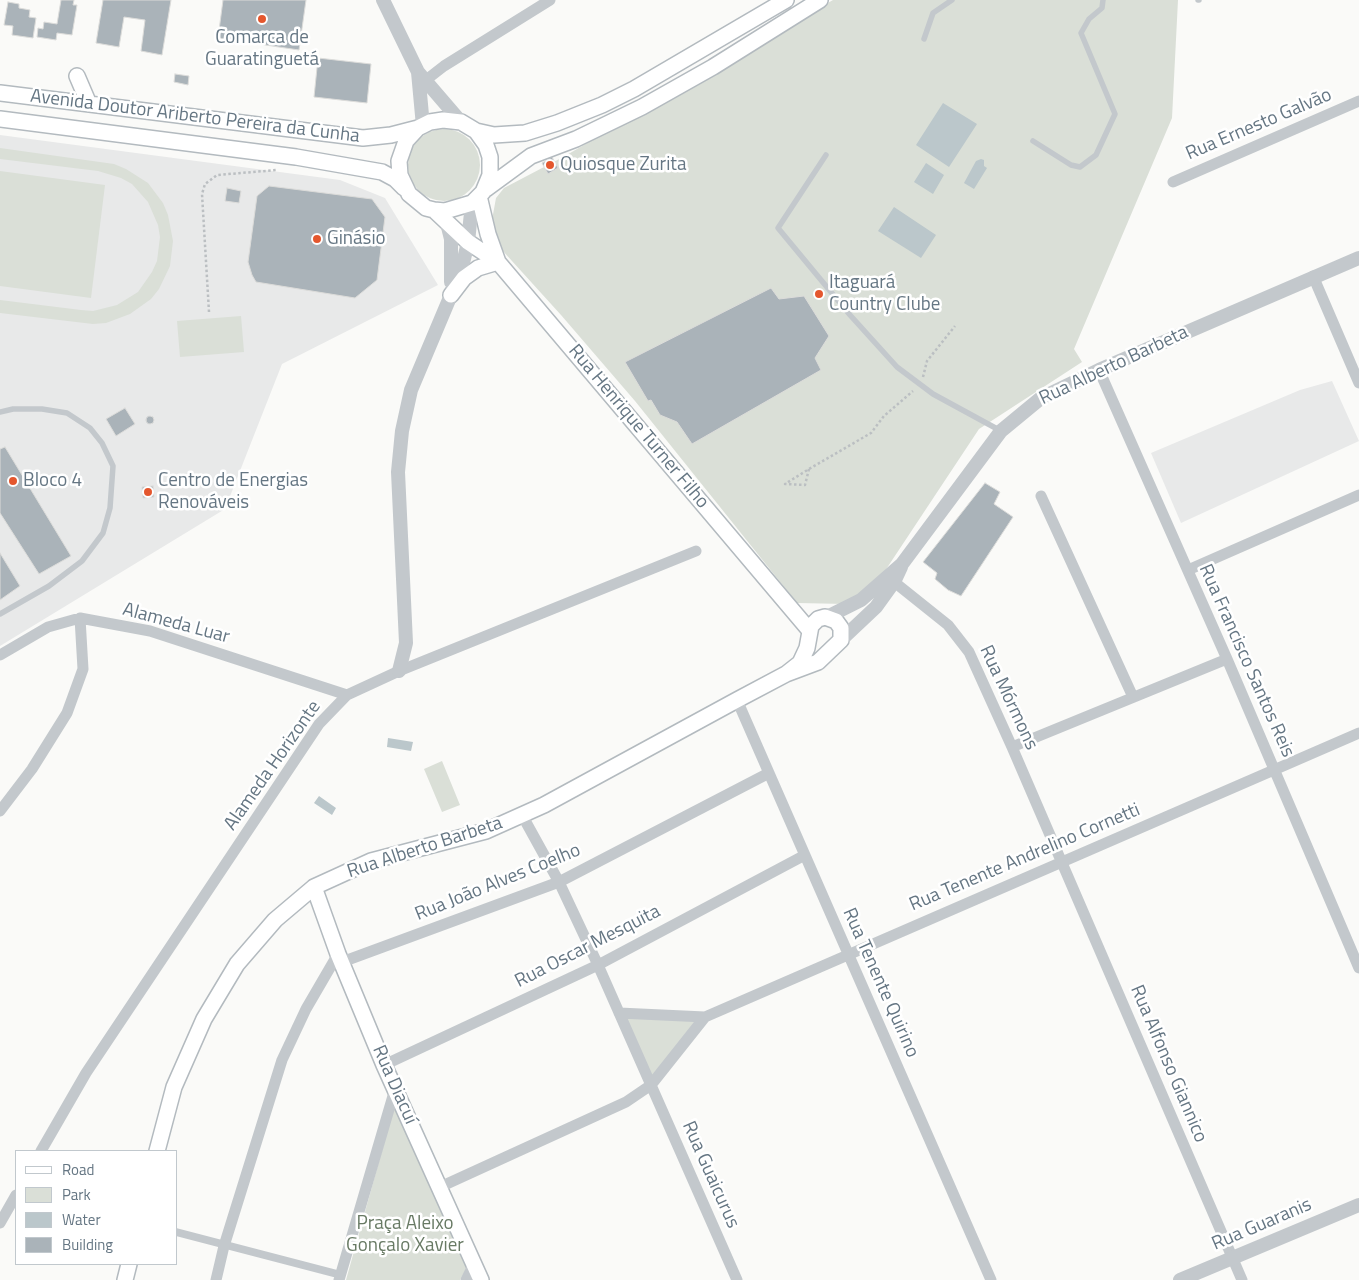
<!DOCTYPE html>
<html>
<head>
<meta charset="utf-8">
<style>
  body { margin:0 }
  #map { position:relative; width:1359px; height:1280px; overflow:hidden; background:#fafaf8; font-family:"Titillium Web",sans-serif }
  canvas { display:block }
  .legend { position:absolute; left:15px; top:1150px; width:162px; height:115px; box-sizing:border-box; background:#fff; border:1px solid #c1c8cd; margin:0; padding:6px 9px; list-style:none; font-size:15px; color:#657683 }
  .legend li { display:flex; align-items:center; gap:10px; height:25px }
  .legend b { width:25px; border:1px solid #c1c8cd }
</style>
</head>
<body>
<div id="map">
<canvas width="1359" height="1280"></canvas>
<ul class="legend">
<li><b style="height:6px;background:#fff"></b>Road</li>
<li><b style="height:14px;background:#dadfd7"></b>Park</li>
<li><b style="height:14px;background:#bbc7cb"></b>Water</li>
<li><b style="height:14px;background:#aab3b9"></b>Building</li>
</ul>
</div>
<script>
const ctx = document.querySelector('canvas').getContext('2d');
ctx.lineJoin = 'round';
function paint(path, color) { ctx.fillStyle = color; ctx.fill(path, 'evenodd'); }
const toPath = rows => new Path2D(rows.map(r => 'M' + r).join(''));
function strokePath(path, color, width, dash) { ctx.strokeStyle = color; ctx.lineWidth = width; ctx.lineCap = dash ? 'butt' : 'round'; ctx.setLineDash(dash || []); ctx.stroke(path); }
function label(font, color, halo, rows, align = 'center') {
  ctx.font = font + ' "Titillium Web",sans-serif'; ctx.lineWidth = 5; ctx.setLineDash([]); ctx.textBaseline = 'middle'; ctx.strokeStyle = halo; ctx.fillStyle = color; for (const [text, x, y, turn = 0] of rows) {
    ctx.save(); ctx.translate(x, y); ctx.rotate((+turn || 0) * Math.PI / 180); ctx.textAlign = isNaN(turn) ? turn : align; if (halo) ctx.strokeText(text, 0, 0); ctx.fillText(text, 0, 0); ctx.restore();
  }
}
const built = toPath([
  [0,135,340,180,385,198,438,285,282,364,225,509,0,646],
  [1332,381,1359,441,1181,523,1151,453,1300,390]
]);
const green = toPath([
  [833,0,1178,0,1172,118,1074,349,1082,362,979,429,877,583,846,604,797,603,635,401,561,315,502,250,492,220,496,198,504,188,565,156],
  '408 165a36 36 0 1 1 72 0a36 36 0 1 1-72 0Z',
  [0,148,114,164,126,169,148,183,163,203,168,215,173,241,170,266,159,289,151,299,130,314,106,323,93,324,0,313,0,300,81,310,93,311,117,305,138,292,152,272,157,261,160,237,158,225,148,202,132,184,121,178,98,171,0,159],
  [0,171,105,185,91,298,0,286],
  [241,316,244,352,180,357,177,321],
  [442,761,460,805,442,812,424,769],
  [622,1013,701,1019,651,1081],
  [395,1104,469,1263,460,1280,346,1280]
]);
const water = toPath([
  [943,103,977,124,949,167,916,145],
  [981,159,984,160,984,166,987,168,974,189,964,183,976,161],
  [926,163,944,175,933,194,914,182],
  [894,207,936,235,921,258,878,231],
  [388,738,413,742,411,751,387,747],
  [319,796,336,808,332,815,314,803]
]);
const building = toPath([
  [61,0,74,0,73,5,77,5,72,35,57,33,56,40,37,37,38,28,43,29,44,22,57,24,61,0],
  [103,0,171,0,162,55,141,51,145,20,124,17,119,47,96,43,103,0],
  [223,0,306,0,299,50,218,38,223,0],
  [8,2,19,4,19,8,30,10,29,17,36,18,33,38,12,35,13,26,4,25,8,2],
  [318,58,371,64,367,103,314,97,318,58],
  [175,74,189,76,188,85,174,82,175,74],
  [552,157,558,168,548,174,542,163,552,157],
  [269,186,372,199,385,217,377,280,355,298,256,282,252,275,248,262,257,196,269,186],
  [227,188,241,191,239,203,225,201,227,188],
  [771,288,779,299,804,296,829,336,815,358,821,370,692,444,677,422,660,415,651,400,648,401,625,362,771,288],
  [125,408,135,424,116,436,106,419,125,408],
  '146 420a4 4 0 1 1 8 0a4 4 0 1 1-8 0Z',
  [5,447,71,556,39,574,0,513,0,449,5,447],
  [985,483,1000,492,994,504,1013,517,961,596,948,590,935,579,937,573,923,562,985,483],
  [153,486,154,497,143,498,142,487,153,486],
  [0,553,20,586,0,600,0,553]
]);
const path = toPath([
  [209,312,202,194,205,184,217,175,277,170],
  [923,377,927,361,955,326],
  [809,469,805,485,785,484,809,469,871,433,884,416,913,391]
]);
const service = toPath([
  [1198,0,1199,0],
  [924,39,933,13,952,0],
  [1033,141,1071,165,1080,167,1096,155,1115,114,1081,33,1089,19,1102,8,1103,0],
  [826,155,778,228,850,315,897,367,933,394,1001,431],
  [0,412,13,409,42,409,67,413,90,428,102,443,113,466,110,508,103,533,82,561,49,586,0,614]
]);
const pedestrian = toPath([
  [176,1232,341,1275]
]);
const minor = toPath([
  [426,80,444,66,550,0],
  [1173,182,1359,101],
  [1313,276,1359,383],
  [1099,370,1227,659,1359,968],
  [1041,496,1133,697],
  [1188,570,1359,495],
  [888,577,948,625,969,652,1012,747,1242,1280],
  [0,655,48,627,80,618,150,631,347,695],
  [737,700,991,1280],
  [1012,747,1227,659],
  [0,811,32,769,67,713,83,669,80,618],
  [522,815,559,882,598,965,737,1280],
  [342,962,559,882,769,773],
  [619,1013,705,1017,1359,733],
  [384,1065,598,965,805,855],
  [41,1151,86,1073,319,724,347,695,399,671,696,551],
  [440,1187,626,1102,651,1085,705,1017],
  [0,1223,16,1195],
  [216,1280,224,1246,282,1060,306,1009,338,954],
  [339,1280,395,1089],
  [466,1280,474,1264]
]);
const tertiary = toPath([
  [383,0,418,72,461,122],
  [418,72,423,126],
  [447,223,451,239,451,282],
  [827,617,861,600,902,564,1001,431,1041,398,1099,370,1359,258],
  [841,640,876,607,894,582,901,567],
  [399,671,406,643,398,472,402,431,411,390,451,295,464,259,468,242,472,203],
  [1180,1280,1359,1205]
]);
const secondary = toPath([
  [77,76,89,104],
  [0,93,363,138,391,135,418,128,430,122,443,120,461,122,476,131,486,145,490,157,490,175,483,192,472,203,445,211,434,210,426,208,409,194,400,175,399,161,406,141,418,128],
  [0,119,296,157,382,172,395,179,404,188],
  [476,131,494,135,525,133,557,123,602,105,634,89,786,0],
  [486,189,531,156,576,139,642,107,713,67,820,0],
  [479,196,488,234,498,262],
  [434,210,468,242,498,262,810,631],
  [451,295,464,278,478,268,498,262],
  [314,887,338,954,384,1065,481,1280],
  [157,1151,174,1087,204,1019,237,964,275,920,314,887,371,861,486,831,544,805,737,700,786,674,818,662,841,640,841,628,836,621,825,617,818,619,811,626,807,648,800,663,786,674],
  [125,1280,129,1264]
]);
const markers = [
  [262,19,5,"#e4572e"],
  [550,165,5,"#e4572e"],
  [317,239,5,"#e4572e"],
  [819,294,5,"#e4572e"],
  [13,481,5,"#e4572e"],
  [148,492,5,"#e4572e"]
];
const poiNames = [
  ["Comarca de",262,38,"center"],
  ["Guaratinguetá",262,60,"center"],
  ["Quiosque Zurita",560,165],
  ["Ginásio",327,239],
  ["Itaguará",829,283],
  ["Country Clube",829,305],
  ["Bloco 4",23,481],
  ["Centro de Energias",158,481],
  ["Renováveis",158,503]
];
const streetNames = [
  ["Avenida Doutor Ariberto Pereira da Cunha",195,117,7],
  ["Rua Ernesto Galvão",1259,125,-23],
  ["Rua Alberto Barbeta",1114,366,-25],
  ["Rua Henrique Turner Filho",638,427,50],
  ["Alameda Luar",176,624,15],
  ["Rua Francisco Santos Reis",1246,661,66],
  ["Rua Mórmons",1008,698,65],
  ["Alameda Horizonte",273,766,-55],
  ["Rua Alberto Barbeta",425,848,-18],
  ["Rua Tenente Andrelino Cornetti",1025,858,-23],
  ["Rua João Alves Coelho",498,883,-22],
  ["Rua Oscar Mesquita",588,947,-27],
  ["Rua Tenente Quirino",880,983,66],
  ["Rua Alfonso Giannico",1168,1064,67],
  ["Rua Diacuí",394,1085,66],
  ["Rua Guaicurus",710,1175,66],
  ["Rua Guaranis",1262,1225,-23]
];
const parkNames = [
  ["Praça Aleixo",405,1224],
  ["Gonçalo Xavier",405,1246]
];
paint(built, '#e8e9e9');
paint(green, '#dadfd7');
paint(water, '#bbc7cb');
paint(building, '#aab3b9');
strokePath(building, '#dcdcda', 1);
strokePath(secondary, '#b3babf', 18);
strokePath(path, '#bbbfc2', 2.5, [2.5, 2.5]);
strokePath(service, '#c3c8cc', 5.5);
strokePath(pedestrian, '#c3c8cc', 8);
strokePath(minor, '#c3c8cc', 11);
strokePath(tertiary, '#c3c8cc', 14);
strokePath(secondary, '#fff', 15);
for (const [x, y, r, color] of markers) { const dot = new Path2D(); dot.arc(x, y, r, 0, 2 * Math.PI); ctx.fillStyle = color; ctx.fill(dot); strokePath(dot, '#fff', 2); }
label('19px', '#657683', '#fff', poiNames, 'left');
label('19px', '#657683', '#fff', streetNames);
label('19px', '#687a64', '#fff', parkNames);
</script>
</body>
</html>
